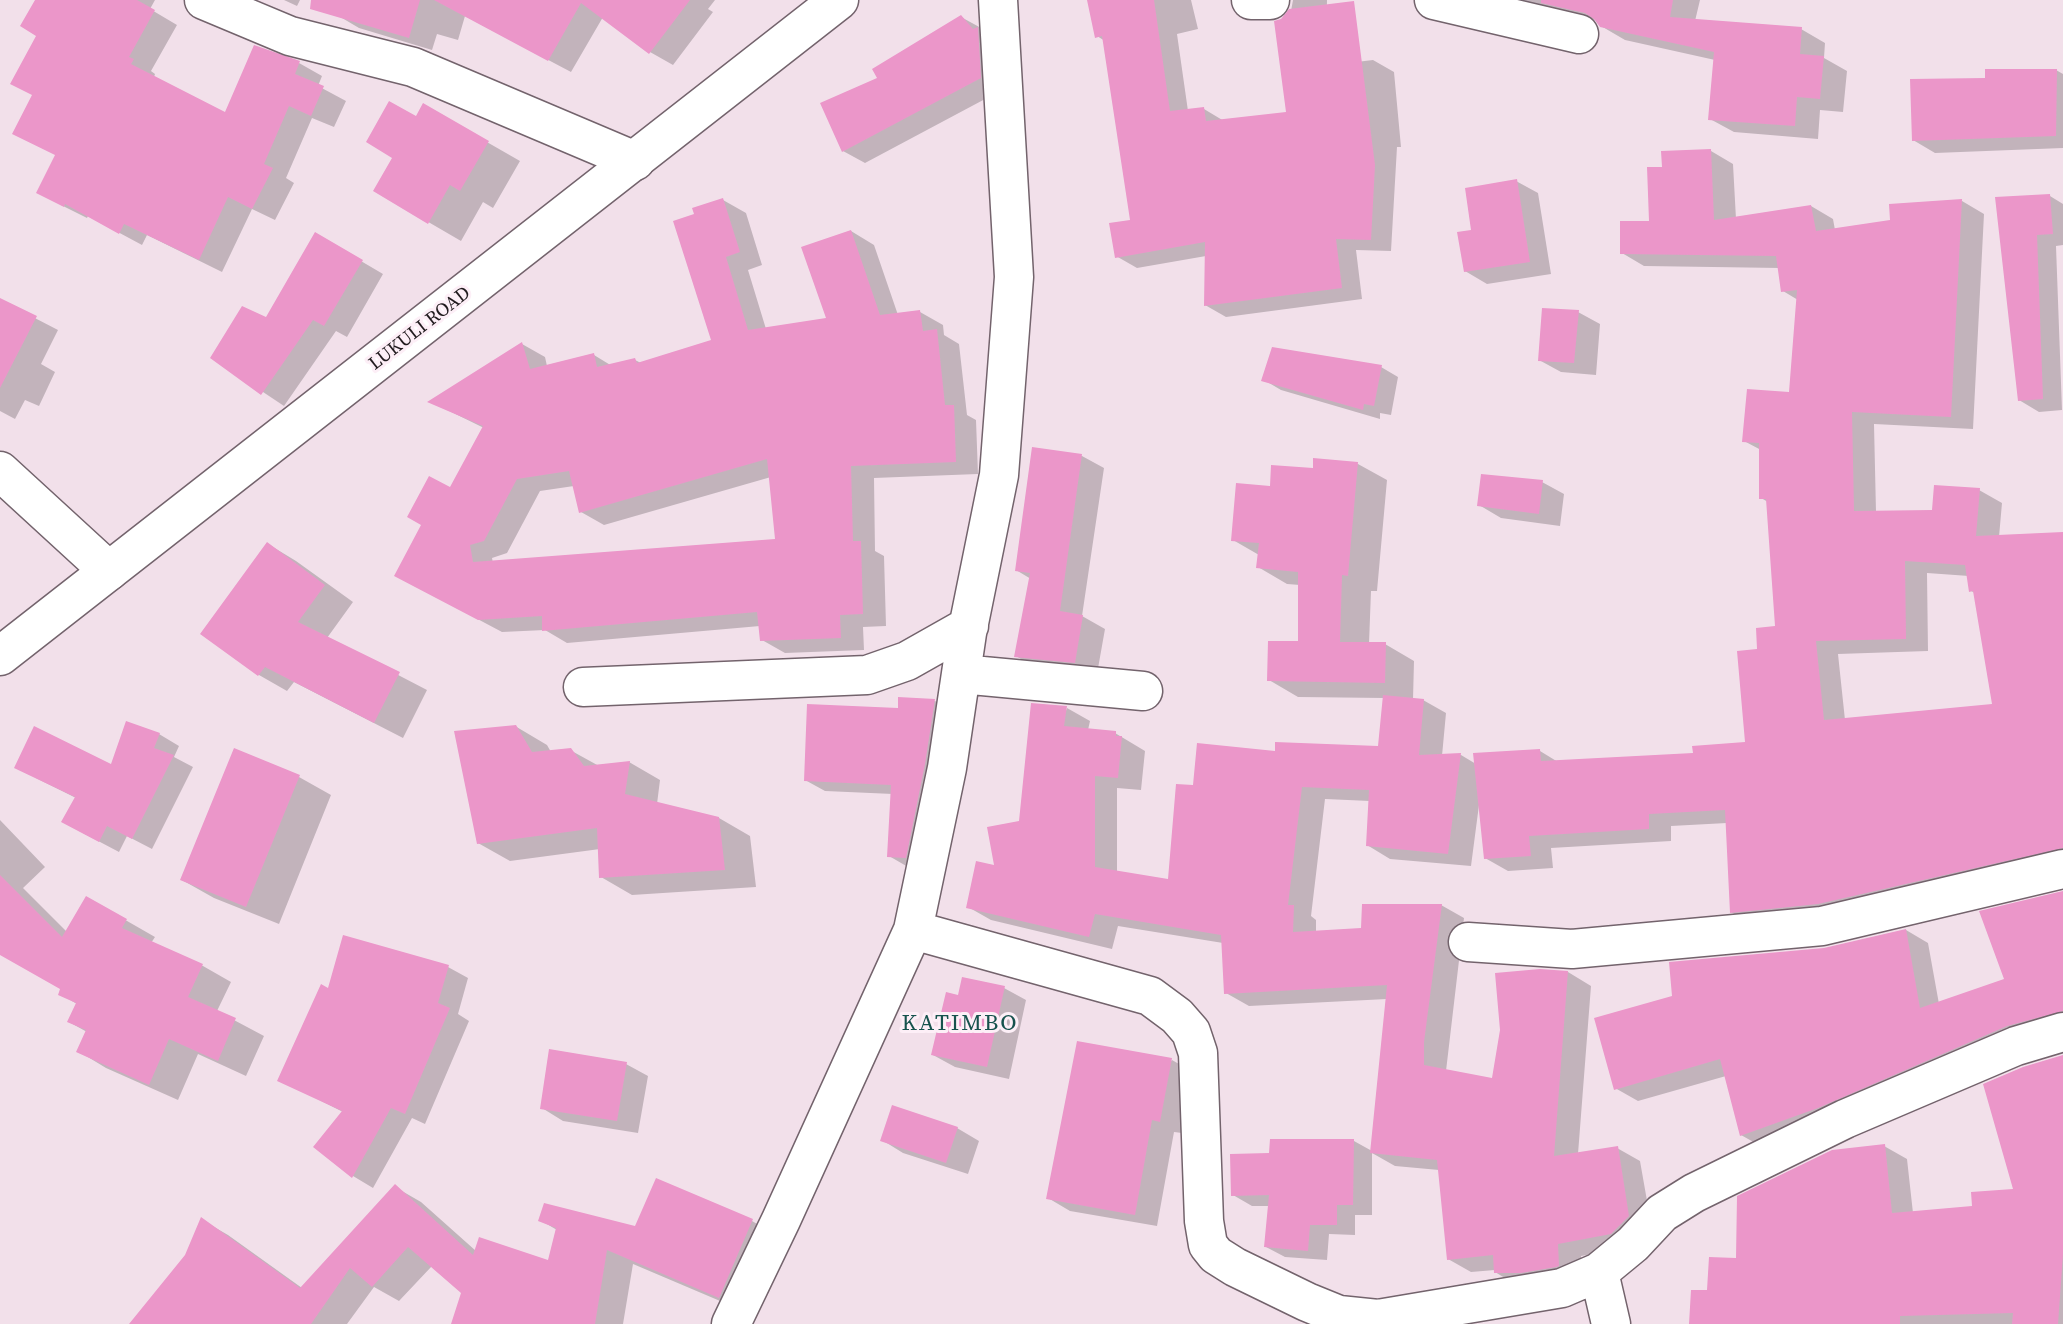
<!DOCTYPE html>
<html>
<head>
<meta charset="utf-8">
<style>
  body { margin:0 }
  canvas { display:block; background:#f2e0ea }
</style>
</head>
<body>
<canvas width="2063" height="1324"></canvas>
<script>
const ctx = document.querySelector('canvas').getContext('2d');
ctx.lineJoin = 'round';
function paint(path, color) { ctx.fillStyle = color; ctx.fill(path, 'evenodd'); }
const toPath = rows => new Path2D(rows.map(r => 'M' + r).join(''));
function strokePath(path, color, width, dash) { ctx.strokeStyle = color; ctx.lineWidth = width; ctx.lineCap = dash ? 'butt' : 'round'; ctx.setLineDash(dash || []); ctx.stroke(path); }
function label(font, color, halo, rows, align = 'center') {
  ctx.font = font + ' "Source Serif 4",serif'; ctx.lineWidth = 6; ctx.setLineDash([]); ctx.textBaseline = 'middle'; ctx.strokeStyle = halo; ctx.fillStyle = color; for (const [text, x, y, turn = 0] of rows) {
    ctx.save(); ctx.translate(x, y); ctx.rotate((+turn || 0) * Math.PI / 180); ctx.textAlign = isNaN(turn) ? turn : align; if (halo) ctx.strokeText(text, 0, 0); ctx.fillText(text, 0, 0); ctx.restore();
  }
}
const shadow = toPath([
  [37,0,155,0,150,9,177,25,151,71,155,74,154,77,226,114,299,63,322,76,318,86,346,101,334,127,312,118,286,178,294,183,275,220,252,209,222,272,147,235,142,245,88,216,87,218,61,205,57,155,39,35],
  [284,0,300,0,297,6],
  [343,0,715,0,708,9,713,12,673,65,650,52,603,17,571,72,465,16,458,40,437,34,432,50,359,28,337,15],
  [1089,0,1191,0,1198,29,1177,34,1188,111,1204,109,1224,121,1288,113,1282,20,1291,11,1293,0,1327,0,1325,88,1348,63,1373,60,1394,72,1401,147,1397,147,1391,251,1356,250,1362,299,1226,317,1205,305,1206,256,1137,268,1116,256,1132,221,1105,41,1097,36],
  [1518,0,1700,0,1695,21,1801,29,1825,43,1824,58,1847,71,1843,112,1820,110,1818,139,1734,132,1710,119,1715,60,1625,40,1601,26,1597,20,1538,9],
  [961,17,983,29,1002,90,865,163,843,151,880,79],
  [2056,70,2063,74,2063,148,1935,153,1913,140,1987,80],
  [424,106,520,161,493,208,483,202,461,241,375,191],
  [1711,151,1733,164,1736,219,1811,206,1833,219,1835,230,1892,221,1962,201,1984,214,1973,429,1874,424,1876,512,1933,511,1979,490,2002,503,1999,537,2063,533,2063,864,1754,925,1731,912,1727,823,1671,826,1671,841,1551,848,1553,868,1508,871,1485,858,1479,805,1471,866,1390,859,1367,845,1370,801,1325,799,1311,916,1316,920,1316,932,1363,930,1441,905,1464,918,1446,1071,1493,1080,1540,971,1568,972,1591,986,1578,1154,1617,1148,1640,1161,1652,1229,1635,1246,1581,1256,1581,1278,1518,1286,1495,1272,1495,1270,1471,1272,1448,1259,1439,1170,1395,1166,1372,1153,1372,1215,1355,1215,1355,1235,1329,1234,1327,1260,1285,1257,1266,1247,1270,1206,1252,1206,1233,1195,1271,1155,1354,1141,1372,1151,1387,999,1249,1006,1226,993,1223,943,1118,926,1112,949,991,920,968,907,996,868,1021,823,1067,708,1090,721,1088,730,1115,733,1145,751,1141,790,1117,788,1117,873,1170,881,1194,787,1379,747,1384,698,1298,697,1269,680,1300,643,1300,585,1287,584,1258,567,1259,555,1233,540,1271,488,1314,470,1358,464,1387,480,1377,591,1371,591,1369,644,1385,644,1414,661,1413,700,1423,700,1446,713,1442,756,1461,755,1476,764,1540,751,1558,762,1694,754,1747,743,1759,650,1777,628,1768,502,1761,498,1761,450,1744,441,1791,394,1798,300,1783,291,1780,268,1644,266,1622,253,1651,223,1663,169],
  [1927,573,1969,576,1971,591,1975,593,1994,706,1845,720,1838,654,1928,651],
  [1516,181,1538,193,1551,274,1487,284,1465,271,1473,231],
  [2050,196,2063,204,2063,245,2056,246,2062,410,2039,412,2019,400,1997,199],
  [723,200,746,213,762,265,748,270,766,329,828,319,851,231,874,245,898,315,920,312,943,325,944,335,959,344,967,415,976,420,978,474,874,478,875,551,884,556,886,626,863,627,864,650,785,653,762,640,760,626,567,643,545,630,502,632,419,588,450,489,484,428,431,402,522,344,545,357,547,366,594,355,612,366,635,360,641,363,714,341,697,215],
  [771,477,777,541,493,563,492,558,507,553,540,491,574,486,581,512,604,525],
  [315,234,383,274,347,337,336,331,284,406,212,358,266,320],
  [0,300,58,330,41,364,55,372,39,406,25,400,15,419,0,411],
  [1578,312,1600,324,1596,375,1561,372,1539,360],
  [1381,367,1398,377,1391,415,1380,413,1380,419,1281,390,1264,380],
  [1033,449,1082,456,1104,468,1082,616,1105,629,1097,674,1038,669,1016,656,1031,579,1016,570],
  [1542,482,1564,494,1560,526,1501,518,1479,505],
  [268,544,296,561,353,602,327,638,427,690,403,738,294,682,287,691,259,675,202,634],
  [935,701,954,712,908,867,889,856,893,794,825,791,805,780,899,710],
  [515,726,547,745,551,752,570,750,599,766,629,762,660,780,657,804,719,818,750,836,756,887,632,895,601,877,600,849,510,861,478,843],
  [159,734,179,746,174,757,193,767,152,849,127,836,119,852,83,833,76,798,36,778,112,766],
  [299,777,331,795,279,924,214,898,182,880],
  [0,820,45,867,23,888,67,932,87,898,155,937,151,943,203,966,231,982,217,1011,264,1036,246,1076,198,1054,178,1100,106,1068,78,1051,87,1032,69,1022,77,1004,60,994,62,989,0,953],
  [2063,893,2063,1028,1764,1148,1741,1135,1726,1076,1638,1101,1615,1088,1824,949,1906,930,1928,943,1939,1004,2006,980],
  [448,967,468,978,458,1014,469,1021,425,1124,412,1118,373,1188,353,1176,315,1147,343,1112,280,1080,329,990],
  [1004,988,1026,1000,1009,1079,955,1067,933,1055,959,997],
  [2063,1057,2063,1324,1691,1324,1709,1291,1737,1260,1884,1146,1907,1159,1913,1213,1974,1208,2015,1191],
  [1172,1060,1193,1072,1182,1133,1174,1132,1157,1226,1070,1211,1048,1198],
  [626,1064,648,1076,638,1133,563,1121,542,1108],
  [957,1128,979,1141,968,1174,903,1153,882,1140],
  [395,1187,421,1202,476,1251,549,1262,557,1230,540,1220,636,1228,752,1221,778,1236,746,1312,633,1264,623,1324,453,1324,463,1293,432,1266,399,1301,374,1287,347,1324,137,1324,186,1255,202,1220,228,1235,302,1288]
]);
const building = toPath([
  [35,0,137,0,155,10,129,57,134,59,131,64,225,112,254,45,300,61,295,74,324,86,311,116,289,106,264,164,273,168,252,209,228,197,199,260,124,224,119,234,65,204,64,207,36,193,55,155,12,134,32,95,10,84,36,36,20,26],
  [311,0,420,0,409,38,310,9],
  [434,0,690,0,649,54,581,3,548,61],
  [1087,0,1154,0,1170,111,1204,107,1206,121,1286,112,1274,21,1281,19,1289,9,1354,1,1375,165,1371,240,1336,239,1342,288,1204,306,1205,242,1115,258,1109,223,1130,220,1102,36,1095,38],
  [1541,0,1673,0,1670,17,1802,27,1800,54,1824,56,1820,99,1797,97,1795,126,1708,120,1714,52,1600,27,1594,19,1585,13,1541,3],
  [961,15,973,29,978,27,981,78,842,152,820,103,877,78,872,69],
  [1985,69,2057,69,2056,136,1912,141,1910,79,1985,78],
  [389,101,416,116,423,103,489,141,460,191,450,185,428,224,373,191,392,158,366,142],
  [1711,149,1714,220,1811,205,1816,231,1890,220,1889,204,1962,199,1951,417,1852,412,1854,511,1932,510,1934,485,1980,488,1976,536,2063,532,2063,848,1818,904,1730,913,1725,810,1649,814,1649,829,1529,836,1531,856,1484,859,1473,753,1540,749,1541,761,1693,753,1692,746,1745,742,1737,651,1757,649,1756,628,1775,626,1766,499,1759,499,1759,443,1742,442,1747,389,1789,392,1797,290,1781,292,1776,256,1620,254,1620,221,1649,221,1647,167,1662,167,1661,151],
  [1905,561,1965,565,1969,592,1973,591,1992,704,1824,720,1816,641,1906,639],
  [1517,179,1530,262,1464,272,1457,232,1471,230,1465,188],
  [2050,194,2053,234,2037,235,2043,399,2018,401,1995,197],
  [723,198,740,252,726,257,748,330,826,318,801,247,851,230,880,315,920,310,923,331,937,329,945,405,954,405,956,462,851,466,853,541,861,541,863,614,840,615,841,638,760,641,757,612,542,631,542,616,478,620,394,576,421,525,407,517,429,476,450,487,483,426,427,402,522,342,530,369,594,353,597,367,635,358,637,363,711,340,673,221,694,214,692,208],
  [767,459,775,539,473,562,470,545,484,541,517,479,569,471,579,513],
  [315,232,363,260,324,326,313,320,261,395,210,358,242,306,266,317],
  [0,298,37,316,0,388],
  [1542,308,1579,310,1574,363,1538,361],
  [1272,347,1382,365,1374,406,1364,404,1363,410,1261,381],
  [1032,447,1082,454,1060,611,1083,615,1075,663,1014,657,1030,573,1015,571],
  [1313,458,1358,462,1348,576,1342,575,1340,642,1386,642,1385,683,1267,681,1268,641,1298,641,1298,572,1256,568,1259,543,1231,541,1236,483,1270,486,1271,465,1313,468],
  [1481,474,1543,480,1539,514,1477,506],
  [267,542,325,585,298,622,400,672,374,723,265,667,258,676,200,634],
  [1383,695,1424,699,1419,755,1461,753,1448,854,1366,846,1369,790,1302,787,1288,905,1294,905,1293,932,1361,928,1362,904,1442,904,1424,1042,1424,1065,1492,1078,1500,1030,1495,973,1540,969,1568,971,1554,1156,1618,1146,1629,1216,1611,1234,1558,1244,1559,1266,1556,1267,1521,1273,1494,1273,1493,1255,1447,1260,1437,1160,1370,1153,1387,985,1224,994,1221,935,1095,914,1089,937,966,908,976,861,994,865,987,827,1019,821,1031,703,1067,706,1064,726,1116,731,1116,736,1122,736,1118,778,1095,776,1095,867,1168,879,1176,784,1193,785,1197,743,1275,751,1275,742,1378,746],
  [898,697,935,699,925,764,906,858,887,857,891,785,804,781,807,704,898,708],
  [126,721,160,733,154,748,174,755,132,839,107,826,99,842,61,822,75,797,14,768,34,726,111,764],
  [516,725,532,752,571,748,584,766,630,761,625,794,719,817,725,870,599,878,597,828,477,844,454,731],
  [234,748,300,775,246,907,180,880],
  [0,875,62,937,86,896,127,919,122,928,203,964,188,997,236,1018,218,1061,169,1039,149,1085,76,1052,86,1030,67,1022,76,1003,58,995,60,989,0,955],
  [2063,891,2063,1011,2007,1026,1818,1108,1740,1136,1720,1059,1614,1090,1594,1018,1672,996,1669,962,1824,948,1906,929,1920,1008,2004,979,1979,911],
  [343,935,449,965,438,1003,450,1008,405,1114,391,1108,352,1178,313,1147,342,1111,277,1081,321,984,328,988],
  [962,977,1005,986,987,1067,931,1055,946,992,958,995],
  [1077,1041,1172,1058,1160,1122,1152,1120,1135,1215,1046,1199],
  [549,1049,627,1062,617,1121,540,1109],
  [2063,1055,2063,1254,2058,1324,2012,1324,2013,1313,1900,1316,1900,1324,1689,1324,1691,1290,1707,1290,1709,1257,1736,1258,1737,1196,1832,1150,1885,1144,1892,1213,1972,1206,1971,1192,2013,1189,1983,1084,2023,1067],
  [892,1105,958,1127,946,1163,880,1141],
  [1270,1139,1354,1139,1353,1205,1337,1205,1337,1225,1310,1225,1308,1251,1264,1247,1269,1195,1231,1196,1230,1154,1269,1153],
  [656,1178,753,1219,719,1298,607,1250,595,1324,451,1324,461,1293,408,1247,372,1287,350,1268,311,1324,129,1324,185,1255,201,1217,300,1288,395,1184,473,1255,479,1237,548,1260,556,1228,538,1221,544,1203,635,1226]
]);
const street = toPath([
  [204,0,290,36,413,67,635,161],
  [1251,0,1270,0],
  [1434,0,1579,34],
  [0,471,109,571],
  [961,674,1143,691],
  [583,687,867,675,907,661,969,626],
  [913,930,1150,996,1177,1016,1191,1032,1198,1053,1204,1221,1208,1245,1216,1255,1235,1267,1307,1302,1339,1315,1378,1319,1562,1288,1599,1272,1633,1244,1662,1213,1694,1193,1845,1119,2016,1046,2063,1032],
  [1468,942,1572,949,1822,926,2063,869],
  [1599,1272,1611,1324],
  [731,1324,781,1220,913,930,947,768,967,633,999,475,1014,277,998,0]
]);
const secondary = toPath([
  [0,656,839,0]
]);
const streetNames = [
  ["LUKULI ROAD",420,329,-38]
];
const quarterNames = [
  ["KATIMBO",960,1024]
];
paint(shadow, '#0003');
paint(building, '#eb96c9');
strokePath(street, '#73636c', 41);
strokePath(secondary, '#73636c', 41);
strokePath(street, '#fff', 38);
strokePath(secondary, '#fff', 38);
label('19px', '#211b1e', '#fdeff7', streetNames);
ctx.letterSpacing = '2px';
label('23px', '#16524d', '#fdeff7', quarterNames);
ctx.letterSpacing = '0px';
</script>
</body>
</html>
